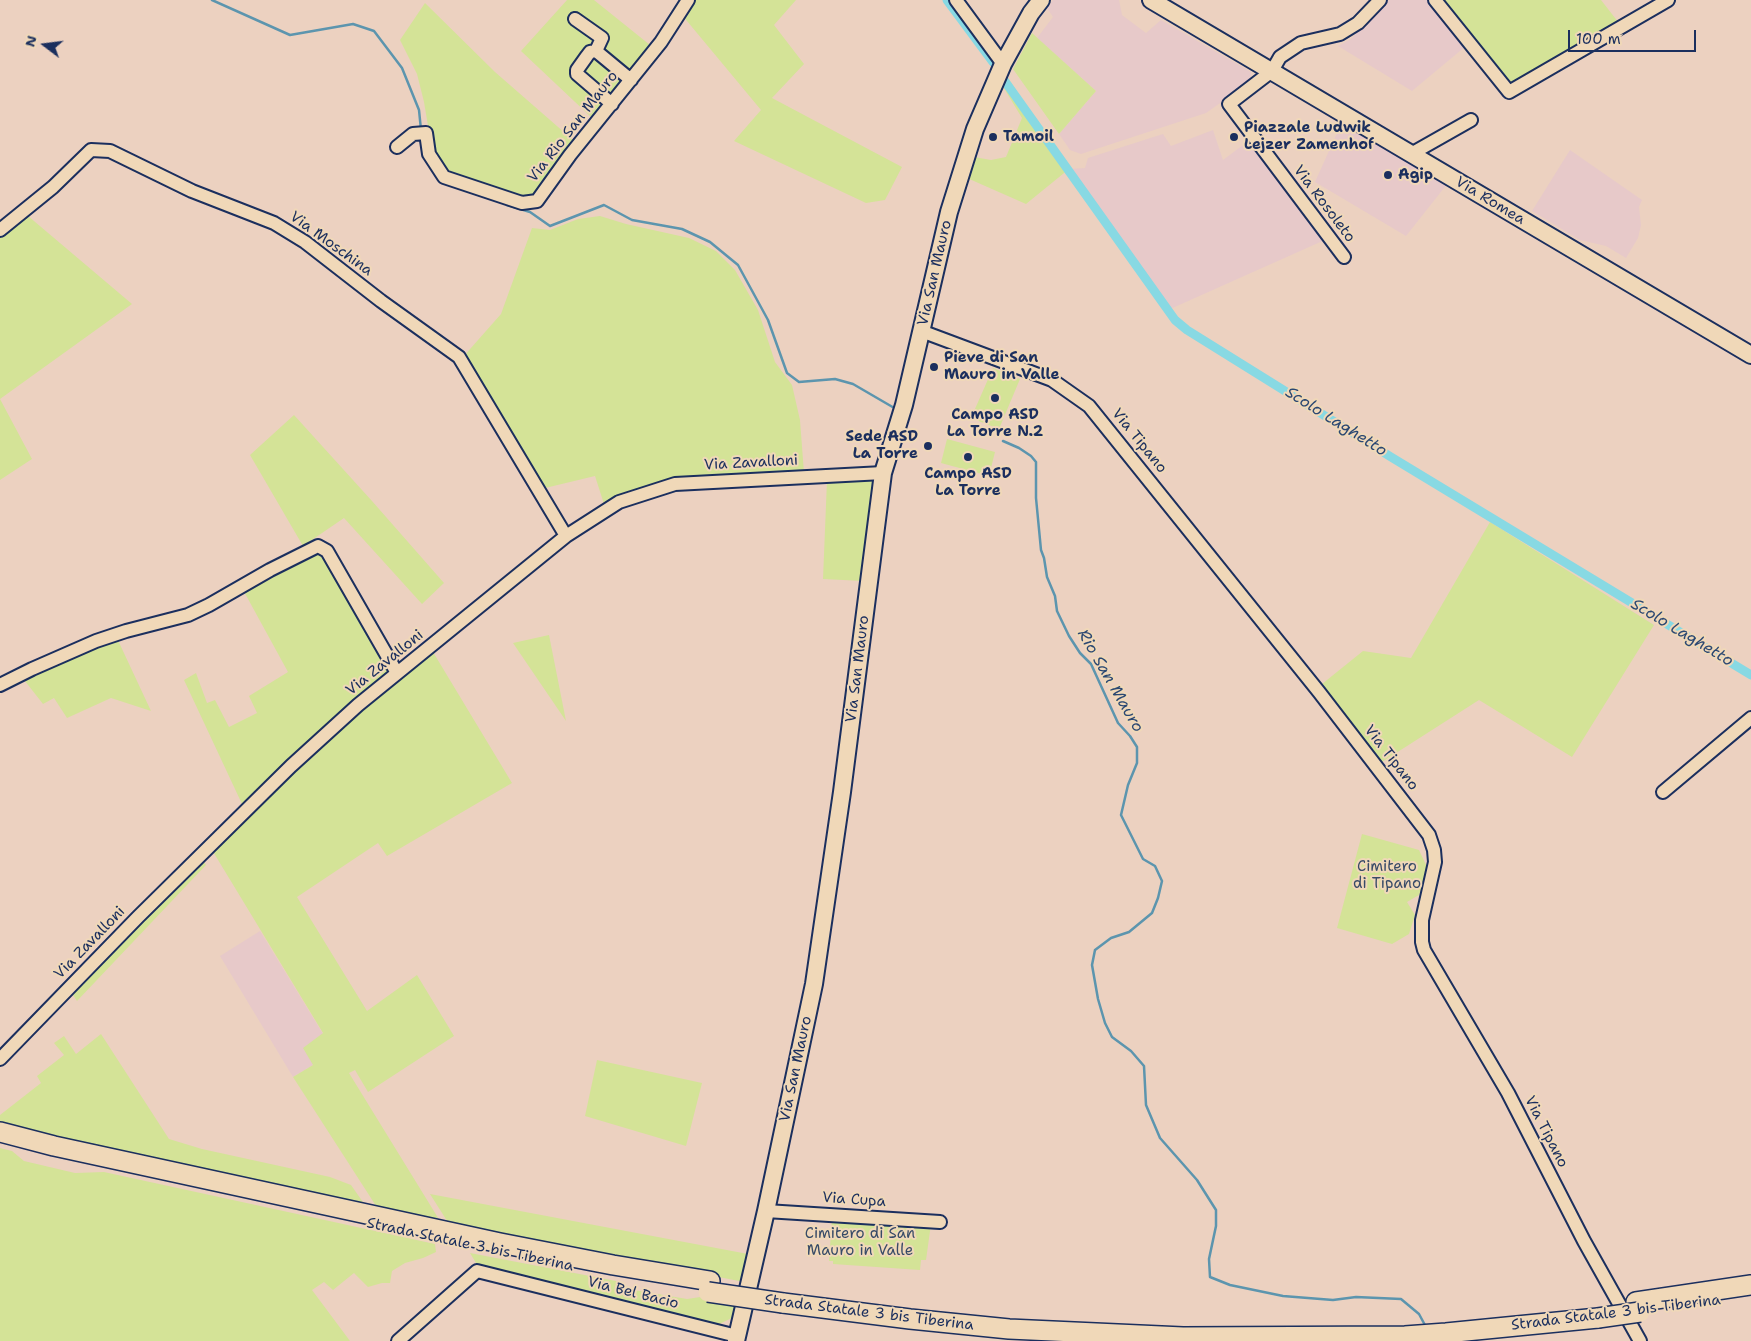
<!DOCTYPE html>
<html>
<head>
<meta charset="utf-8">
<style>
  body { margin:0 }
  #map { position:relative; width:1751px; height:1341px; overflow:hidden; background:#ecd1c0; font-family:"Shantell Sans",sans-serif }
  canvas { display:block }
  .north { position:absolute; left:20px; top:20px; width:50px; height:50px; -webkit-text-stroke:4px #f0d8b8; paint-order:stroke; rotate:285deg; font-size:14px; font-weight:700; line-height:20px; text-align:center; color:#1b2f5e }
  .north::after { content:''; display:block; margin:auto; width:18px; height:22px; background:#1b2f5e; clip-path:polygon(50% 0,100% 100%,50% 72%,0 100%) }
  .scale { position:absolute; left:1568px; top:30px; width:128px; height:22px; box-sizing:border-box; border:2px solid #1b2f5e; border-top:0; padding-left:6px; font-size:15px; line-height:18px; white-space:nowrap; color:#1b2f5e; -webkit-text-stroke:4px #f0d8b8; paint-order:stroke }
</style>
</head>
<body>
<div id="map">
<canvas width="1751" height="1341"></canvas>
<div class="north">N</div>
<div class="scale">100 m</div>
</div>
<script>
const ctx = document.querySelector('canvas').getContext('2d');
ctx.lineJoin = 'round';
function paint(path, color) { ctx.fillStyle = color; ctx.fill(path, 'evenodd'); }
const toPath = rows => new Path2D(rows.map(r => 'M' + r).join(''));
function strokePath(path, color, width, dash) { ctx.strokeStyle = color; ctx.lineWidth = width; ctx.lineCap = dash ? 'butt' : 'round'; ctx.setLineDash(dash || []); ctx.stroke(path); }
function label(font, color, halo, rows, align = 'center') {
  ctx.font = font + ' "Shantell Sans",sans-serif'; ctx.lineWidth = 4; ctx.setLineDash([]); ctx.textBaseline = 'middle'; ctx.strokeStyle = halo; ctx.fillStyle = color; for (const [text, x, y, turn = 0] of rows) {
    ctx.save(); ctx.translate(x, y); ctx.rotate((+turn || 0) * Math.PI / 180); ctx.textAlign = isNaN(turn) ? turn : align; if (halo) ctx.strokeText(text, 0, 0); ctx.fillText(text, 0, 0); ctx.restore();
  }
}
const built = toPath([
  [1053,0,1119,0,1122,15,1146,33,1161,20,1251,72,1250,82,1206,113,1081,154,1070,150,1059,134,1096,91,1037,38,1053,17,1047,8],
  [1389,0,1430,0,1466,46,1412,91,1338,46,1351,39],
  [1342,122,1448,183,1406,236,1315,182],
  [1213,130,1223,160,1251,139,1327,239,1168,310,1069,169,1085,168,1088,158,1163,134,1171,146],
  [1570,150,1642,200,1639,207,1641,225,1638,238,1626,258,1606,246,1580,240,1532,211],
  [260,931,323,1034,313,1065,293,1077,220,956]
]);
const green = toPath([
  [567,0,594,0,650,45,592,118,521,51],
  [692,0,796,0,774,25,804,64,772,98,902,167,885,200,866,203,734,141,761,110,682,15],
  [1443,0,1601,0,1619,23,1515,86,1504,83],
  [425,3,495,72,573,140,535,193,524,198,460,179,445,171,436,161,431,144,424,102,417,74,400,40],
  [1032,33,1096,91,1059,134,1013,69],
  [1006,75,1069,169,1026,204,967,178,974,157,991,160,1006,157,1022,118,1002,85],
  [21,210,132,304,0,399,32,459,0,480,0,225],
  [600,216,626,224,689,238,716,251,735,270,758,310,775,362,792,385,800,420,804,473,656,483,604,504,595,476,541,489,463,357,501,314,532,228,550,230,578,219],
  [993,368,1020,379,999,429,971,418],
  [294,415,372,501,444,583,422,604,344,518,303,546,250,455],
  [947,439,995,452,989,476,941,463],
  [878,478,863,581,823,579,827,480],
  [1490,522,1654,625,1572,757,1479,700,1382,762,1322,684,1363,651,1411,658],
  [319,548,393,672,321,732,242,804,184,680,196,673,207,703,215,700,229,727,257,713,249,696,288,672,242,588],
  [549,635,566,721,513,643],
  [116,636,151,711,111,698,67,718,54,698,43,704,21,676],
  [433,652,512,783,387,856,378,843,297,897,367,1011,417,975,454,1036,368,1092,355,1070,349,1073,440,1221,378,1209,293,1077,313,1065,303,1048,323,1033,212,850,317,749],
  [1362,834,1419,850,1428,869,1419,895,1407,902,1415,915,1409,934,1392,944,1337,928],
  [202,859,206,865,77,1001,71,992],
  [101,1034,169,1139,202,1149,330,1177,351,1185,365,1205,0,1125,0,1115,41,1083,37,1076,64,1055,54,1043,64,1036,76,1054],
  [597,1060,702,1083,686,1146,585,1116],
  [0,1148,12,1151,24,1161,75,1173,104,1172,435,1244,436,1252,423,1258,405,1263,392,1271,390,1283,382,1283,368,1287,354,1273,333,1290,324,1282,312,1290,350,1341,0,1341],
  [430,1194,748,1254,744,1282,449,1224],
  [832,1219,931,1224,926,1260,921,1260,920,1270,833,1264,833,1261,829,1261],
  [470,1253,616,1281,634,1290,687,1299,707,1296,737,1301,732,1318,717,1325,479,1268]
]);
const stream = toPath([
  [212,0,290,35,353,24,374,31,402,68,419,110,421,130],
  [507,205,530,212,550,226,604,205,632,220,682,229,710,242,738,265,768,320,787,373,799,382,835,379,853,384,896,409],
  [1003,441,1019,448,1031,456,1036,462,1036,498,1041,550,1044,558,1047,577,1055,596,1057,611,1069,636,1080,653,1091,664,1118,723,1130,736,1137,747,1137,763,1128,785,1121,815,1143,859,1155,866,1162,881,1158,898,1152,913,1129,932,1111,938,1095,950,1092,965,1098,999,1105,1023,1112,1037,1131,1051,1144,1066,1146,1105,1160,1138,1197,1180,1216,1210,1216,1226,1209,1259,1210,1277,1230,1285,1283,1296,1333,1300,1356,1297,1401,1299,1419,1314,1426,1327]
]);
const canal = toPath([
  [947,0,993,62],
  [1004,80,1175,320,1187,330,1391,457,1751,675]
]);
const minor = toPath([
  [956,0,1003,64],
  [1435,0,1509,92,1668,0],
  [575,19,602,38,596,51,631,80],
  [596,51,590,52,587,56,577,70,577,74,612,104],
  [397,147,413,134,426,133,429,154,444,177,522,203,537,201,570,155,661,42,688,0],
  [1411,154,1471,120],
  [0,230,53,187,91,150,110,151,192,191,274,223,305,242,381,301,459,357,566,536],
  [1344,257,1229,104,1272,71,1280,57,1301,43,1340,34,1358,23,1380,0],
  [921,331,1052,380,1089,406,1319,692,1429,835,1434,850,1435,862,1422,920,1422,942,1424,950,1508,1093,1584,1241,1640,1341],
  [0,685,32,669,96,641,126,631,188,615,209,605,270,570,318,546,327,551,397,673],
  [1663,792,1751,718],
  [0,1059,138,917,291,766,358,705,566,536,619,502,675,484,883,473],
  [766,1211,940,1222],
  [398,1341,477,1271,737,1336]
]);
const major = toPath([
  [1151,0,1751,355],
  [736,1341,766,1211,814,984,842,792,883,473,904,405,949,212,975,129,1003,64,1031,13,1041,0]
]);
const highway = toPath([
  [0,1132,54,1146,500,1243,613,1265,710,1281],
  [1636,1302,1751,1285],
  [783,1303,910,1319,1009,1329,1183,1337,1405,1336,1446,1333,1598,1318]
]);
const highwayBridge = toPath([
  [708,1292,783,1303],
  [1598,1318,1640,1312]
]);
const markers = [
  [993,137,5,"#1b2f5e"],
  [1234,137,5,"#1b2f5e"],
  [1388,175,5,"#1b2f5e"],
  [934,367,5,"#1b2f5e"],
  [995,398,5,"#1b2f5e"],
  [928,446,5,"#1b2f5e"],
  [968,457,5,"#1b2f5e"]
];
const streetNames = [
  ["Via Rio San Mauro",573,127,-52],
  ["Via Romea",1490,201,31],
  ["Via Rosoleto",1324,204,53],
  ["Via Moschina",331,244,36],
  ["Via San Mauro",935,273,-77],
  ["Via Tipano",1139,441,51],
  ["Via Zavalloni",751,463,-3],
  ["Via Zavalloni",385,663,-39],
  ["Via San Mauro",858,669,-83],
  ["Via Tipano",1391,758,52],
  ["Via Zavalloni",90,943,-46],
  ["Via San Mauro",796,1069,-78],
  ["Via Tipano",1546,1132,63],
  ["Via Cupa",854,1200,4],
  ["Strada Statale 3 bis Tiberina",470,1245,12],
  ["Via Bel Bacio",633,1293,14],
  ["Strada Statale 3 bis Tiberina",869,1313,7],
  ["Strada Statale 3 bis Tiberina",1616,1313,-7]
];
const poiNames = [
  ["Piazzale Ludwik",1244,128],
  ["Lejzer Zamenhof",1244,145],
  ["Tamoil",1003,137],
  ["Agip",1398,175],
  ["Pieve di San",944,358],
  ["Mauro in Valle",944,375],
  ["Campo ASD",995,415,"center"],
  ["La Torre N.2",995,432,"center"],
  ["Sede ASD",918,437,"right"],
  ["La Torre",918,454,"right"],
  ["Campo ASD",968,474,"center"],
  ["La Torre",968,491,"center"]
];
const parkNames = [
  ["Cimitero",1387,867],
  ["di Tipano",1387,884],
  ["Cimitero di San",860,1234],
  ["Mauro in Valle",860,1251]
];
const waterNames = [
  ["Scolo Laghetto",1336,422,32],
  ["Scolo Laghetto",1682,633,31],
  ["Rio San Mauro",1110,681,60]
];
paint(built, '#e7c9c9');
paint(green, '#d4e397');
strokePath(stream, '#5c95ae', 2.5);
strokePath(canal, '#88d9e3', 9);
strokePath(minor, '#1b2f5e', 16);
strokePath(major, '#1b2f5e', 20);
strokePath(highway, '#1b2f5e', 22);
strokePath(minor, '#f0d8b8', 12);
strokePath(major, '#f0d8b8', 16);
strokePath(highway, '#f0d8b8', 19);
strokePath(highwayBridge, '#1b2f5e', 22, []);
strokePath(highwayBridge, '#f0d8b8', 19);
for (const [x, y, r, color] of markers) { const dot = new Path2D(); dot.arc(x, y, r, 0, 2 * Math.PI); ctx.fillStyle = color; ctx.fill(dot); strokePath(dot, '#f0d8b8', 2); }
label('15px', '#1b2f5e', '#f0d8b8', streetNames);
label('bold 15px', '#1b2f5e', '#f0d8b8', poiNames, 'left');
label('15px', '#374a67', '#f0d8b8', parkNames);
label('italic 16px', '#2b4872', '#f0d8b8', waterNames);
</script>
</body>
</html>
